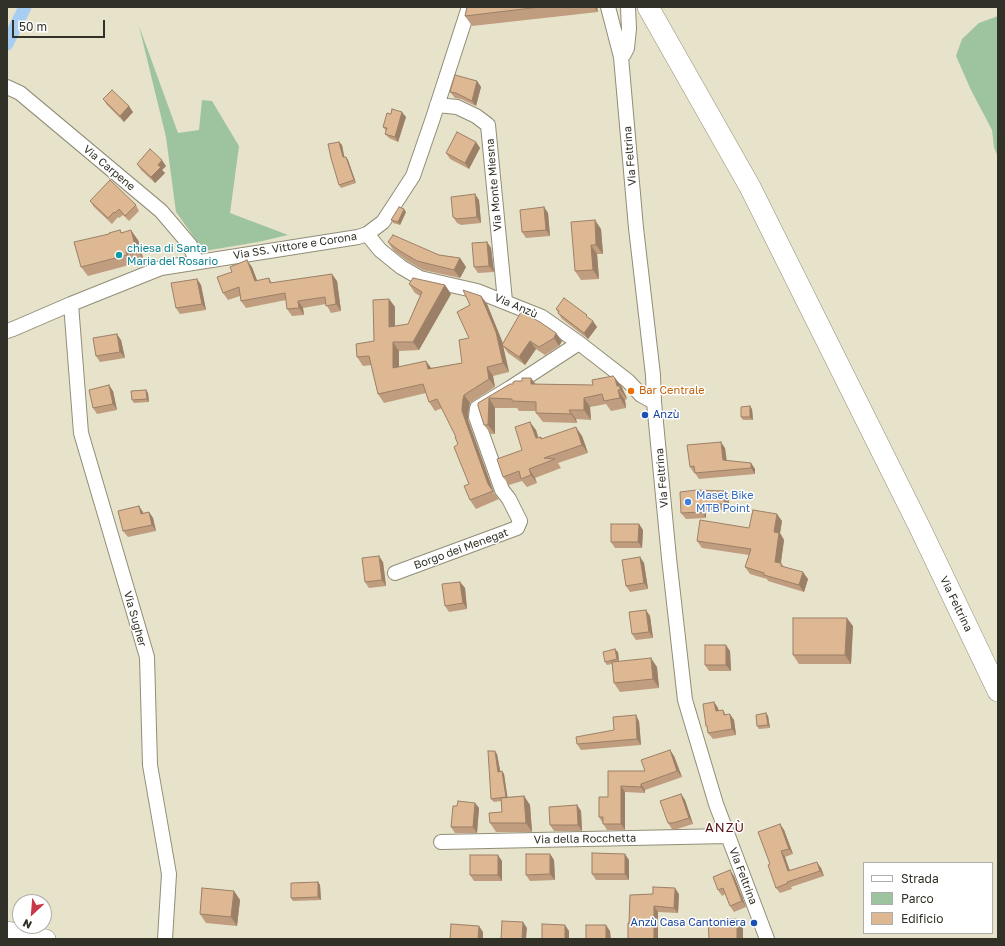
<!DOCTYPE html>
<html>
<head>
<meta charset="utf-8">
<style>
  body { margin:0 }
  #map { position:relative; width:1005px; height:946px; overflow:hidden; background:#e7e2ca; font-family:"Golos Text",sans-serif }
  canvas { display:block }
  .frame { position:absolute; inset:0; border:8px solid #323127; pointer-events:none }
  .legend { position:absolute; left:863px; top:862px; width:130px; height:72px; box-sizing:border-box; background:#fff; border:1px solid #adada9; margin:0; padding:5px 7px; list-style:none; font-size:12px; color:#323127 }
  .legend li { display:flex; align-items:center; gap:8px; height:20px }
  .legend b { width:20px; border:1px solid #adada9 }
  .north { position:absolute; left:12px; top:894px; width:40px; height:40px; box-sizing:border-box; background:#fff; border:1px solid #adada9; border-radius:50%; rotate:206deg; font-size:11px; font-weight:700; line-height:16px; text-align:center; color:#323127 }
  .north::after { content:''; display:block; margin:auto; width:14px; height:18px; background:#c83846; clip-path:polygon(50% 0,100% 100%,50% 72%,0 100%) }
  .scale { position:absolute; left:12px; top:20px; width:93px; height:18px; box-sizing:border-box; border:2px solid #323127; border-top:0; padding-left:5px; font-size:12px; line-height:14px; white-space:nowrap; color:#323127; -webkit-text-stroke:3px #fff; paint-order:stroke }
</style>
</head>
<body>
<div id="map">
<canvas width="1005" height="946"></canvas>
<div class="frame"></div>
<ul class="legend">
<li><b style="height:5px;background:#fff"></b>Strada</li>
<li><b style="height:11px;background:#9ec39f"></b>Parco</li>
<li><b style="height:11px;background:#deb793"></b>Edificio</li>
</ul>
<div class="north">N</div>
<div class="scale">50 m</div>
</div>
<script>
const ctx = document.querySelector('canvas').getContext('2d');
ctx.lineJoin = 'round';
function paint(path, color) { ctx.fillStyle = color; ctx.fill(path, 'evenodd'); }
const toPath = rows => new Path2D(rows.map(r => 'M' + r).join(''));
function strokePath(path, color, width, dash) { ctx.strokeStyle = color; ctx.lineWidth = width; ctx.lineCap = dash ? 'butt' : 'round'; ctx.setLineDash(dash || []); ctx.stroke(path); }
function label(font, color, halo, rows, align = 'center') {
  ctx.font = font + ' "Golos Text",sans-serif'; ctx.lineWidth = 3; ctx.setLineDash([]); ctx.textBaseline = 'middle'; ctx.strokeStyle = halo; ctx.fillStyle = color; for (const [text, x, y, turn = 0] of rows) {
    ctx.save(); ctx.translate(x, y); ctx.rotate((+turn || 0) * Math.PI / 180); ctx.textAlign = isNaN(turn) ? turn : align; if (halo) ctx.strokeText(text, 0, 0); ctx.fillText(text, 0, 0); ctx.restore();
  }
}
const green = toPath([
  [998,16,998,157,994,147,992,130,971,90,956,56,962,39,979,23],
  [139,26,178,133,199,130,202,100,212,101,239,146,230,213,288,235,258,242,204,251,176,212,166,137]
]);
const canal = toPath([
  [7,44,25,7]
]);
const street = toPath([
  [608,7,621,57,636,228,653,375,654,402,669,558,685,700,716,804,767,939],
  [621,57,624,54,627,48,629,29,628,7],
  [7,87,20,93,161,211,190,245,196,262],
  [437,105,457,107,476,116,488,125,505,301],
  [367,234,380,250,401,267,420,278,477,291,542,317,579,343,628,381,641,395,654,402],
  [71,304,81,433,147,657,150,765,169,874,165,939],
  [7,331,13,329,71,304,161,268,358,237,367,234,383,222,413,176,433,118,469,7],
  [395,573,517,528,520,521,509,499,502,490,476,417,477,408,510,388,579,343],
  [441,842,728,836]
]);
const secondary = toPath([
  [7,931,46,939]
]);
const primary = toPath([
  [648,7,750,187,920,528,998,691]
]);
const wall = toPath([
  [467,7,597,7,598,12,472,26,465,16],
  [477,81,481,87,476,106,461,99,455,98,450,92],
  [103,99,133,112,124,122,107,105],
  [391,114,406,117,398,142,389,138,385,134,386,131,383,127],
  [339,142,342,145,344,157,346,157,348,160,356,183,341,188,339,185],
  [476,142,480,148,469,169,450,159,446,153],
  [137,164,166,166,162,170,165,173,155,183,141,170],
  [479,200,481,223,461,225,457,223,453,217],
  [90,201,136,205,139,211,129,221,123,215,119,218,118,217,112,224,94,207],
  [544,207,548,213,550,236,526,238,522,232],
  [406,212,400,225,393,223,391,220],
  [601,229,603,254,597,254,599,279,581,280,575,271],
  [120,230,122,233,138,240,143,258,132,261,133,264,88,276,81,267,109,234],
  [388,242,439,255,460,258,466,267,460,278,423,270,406,260,394,251],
  [487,242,491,248,494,272,478,273,474,267],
  [252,267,257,281,269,278,272,283,337,281,341,311,331,313,326,304,303,308,304,315,292,316,287,309,286,300,246,308,241,301,240,296,228,300,223,293],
  [197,279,201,285,206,310,180,314,176,308],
  [409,284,445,285,451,294,419,350,399,351,399,367,431,368,462,363,469,338,470,305,481,296,487,304,502,341,503,344,556,333,562,341,559,346,545,355,536,349,525,365,508,353,503,346,509,372,493,376,495,387,470,403,469,407,468,416,468,420,494,493,499,499,476,509,470,500,469,484,456,437,442,408,435,411,429,402,426,393,384,403,378,394,371,365,363,366,357,357,374,341,389,299,395,307,395,326,408,324,420,296,415,293],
  [556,309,589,318,597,327,588,339,562,319,558,313,558,312],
  [121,340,125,358,100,362,96,356],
  [615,378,622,387,623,390,626,396,627,399,625,400,626,408,611,411,606,404,590,407,591,420,576,419,577,423,543,422,536,413,536,411,519,411,517,408,495,408,495,434,491,434,484,425,478,403,510,384,536,384,593,385],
  [146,390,148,393,149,402,134,403,132,400],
  [113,391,117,410,97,414,93,408],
  [752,409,753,420,743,420,741,417],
  [536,430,538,437,541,437,542,439,582,436,588,453,558,463,561,468,535,478,537,483,527,487,522,481,509,485,503,477],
  [725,448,727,461,751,463,755,469,755,474,699,479,695,473,694,473,690,467],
  [725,491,729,497,729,510,706,510,706,518,686,519,681,513],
  [143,512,143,513,149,512,153,518,156,531,128,537,123,531],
  [782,521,780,533,784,540,781,563,784,567,808,579,804,592,768,581,767,579,750,574,745,567,749,555,702,548,697,541],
  [639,524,643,530,642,548,615,548,611,542],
  [640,557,644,563,648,589,630,592,626,586],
  [383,562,386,586,369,588,365,582],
  [460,582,465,588,467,609,449,612,445,606],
  [650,616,653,638,636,640,632,634],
  [853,626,851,664,799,664,793,655],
  [730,651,731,671,709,671,705,665],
  [618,652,619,662,657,667,659,688,620,692,614,683,612,664,607,665,605,662],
  [714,702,718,708,719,711,723,710,726,715,734,720,736,735,713,739,708,733,708,728,706,726],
  [766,713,768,716,770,728,759,729,757,726],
  [639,721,641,745,581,750,577,744],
  [670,750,674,756,682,777,645,790,645,793,625,792,625,830,607,830,599,817,608,797,608,771,645,771],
  [497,754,500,771,502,771,504,774,507,797,524,796,530,805,532,832,496,832,490,823,502,812,501,801,494,802,491,799],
  [681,794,685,800,693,824,677,829,672,829,668,823],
  [475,803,479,808,477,833,455,833,451,827],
  [577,805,581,811,582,831,554,831,550,825],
  [780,824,784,830,793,854,785,857,790,871,821,868,824,876,791,887,792,889,780,893,776,888,770,864],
  [550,854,554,860,555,880,530,881,526,875],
  [629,860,629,880,596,880,592,874],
  [502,861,502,881,474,881,470,875],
  [734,876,746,907,734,912,730,906,725,894,722,896,718,890],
  [318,882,320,885,321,900,293,901,291,898],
  [234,891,240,900,237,926,206,923,200,914],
  [679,894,678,913,658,912,629,923,630,895]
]);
const shadedWall = toPath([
  [594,7,597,7,598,12],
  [477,81,481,87,476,106,472,101],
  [129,106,133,112,124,122,120,116],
  [402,112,406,117,398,142,395,137],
  [339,142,342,145,345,160,343,157],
  [476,142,480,148,469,169,465,163],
  [346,157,348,160,356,183,354,180],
  [162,160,166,166,162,170,165,173,155,183,151,177,158,165],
  [475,194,479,200,481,223,477,217],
  [544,207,548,213,550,236,546,230],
  [404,209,406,212,400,225,398,222],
  [595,220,601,229,603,254,596,245],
  [131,230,138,240,143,258,136,249],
  [487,242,491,248,494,272,489,266],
  [591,245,597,254,599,279,593,270],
  [126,251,132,261,133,264,127,255],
  [460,258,466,267,460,278,454,270],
  [247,260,252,267,260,288,255,281],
  [332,274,337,281,341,311,336,304],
  [197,279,201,285,206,310,202,304],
  [445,285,451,294,419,350,413,342],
  [481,296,487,304,502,341,509,372,503,363],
  [389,299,395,307,395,335,389,327],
  [298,301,303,308,304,315,299,308],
  [593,321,597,327,588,339,584,333],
  [556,333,562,341,559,346,554,338],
  [117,334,121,340,125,358,120,352],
  [530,341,536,349,525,365,519,357],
  [393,342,399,351,399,376,393,368],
  [426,361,432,369,428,369],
  [487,367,493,376,495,387,489,379],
  [531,378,538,387,531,384],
  [615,378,622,387,623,390,626,396,627,399,617,386],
  [109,385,113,391,117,410,113,404],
  [146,390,148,393,149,402,147,399],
  [618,390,625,400,626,408,620,398],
  [464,395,470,403,469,407,468,416,468,420,494,493,488,484,462,411,462,408,463,399],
  [489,398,495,408,495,434,488,425],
  [584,398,590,407,591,420,584,410],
  [750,406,752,409,753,420,750,417],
  [569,410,576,419,577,423,571,414],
  [530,422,536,430,541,447,536,438],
  [576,427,582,436,588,453,582,445],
  [721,442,725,448,727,466,723,460],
  [751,463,755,469,755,474,751,468],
  [529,469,535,478,537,483,531,475],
  [725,491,729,497,729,510,724,504],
  [701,504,706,510,706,518,702,512],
  [139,506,143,512,145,520,141,514],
  [149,512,153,518,156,531,152,525],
  [777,514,782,521,780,533,784,540,780,568,775,562,774,532],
  [639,524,643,530,642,548,638,542],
  [379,556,383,562,386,586,382,580],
  [640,557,644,563,648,589,644,583],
  [803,572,808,579,804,592,799,585],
  [460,582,465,588,467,609,463,603],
  [646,610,650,616,653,638,649,632],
  [847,618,853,626,851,664,845,655],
  [726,645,730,651,731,671,726,665],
  [615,649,618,652,619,662,617,659],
  [651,658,657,667,659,688,653,679],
  [714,702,718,708,720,717,716,711],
  [766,713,768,716,770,728,768,725],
  [730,714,734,720,736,735,732,729],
  [636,715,639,721,641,745,637,739],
  [670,750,674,756,682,777,677,771],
  [495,751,497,754,501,775,498,772],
  [502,771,504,774,508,800,506,797],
  [641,784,645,790,645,793,641,787],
  [621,786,625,792,625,830,621,824],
  [681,794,685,800,693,824,689,818],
  [524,796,530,805,532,832,526,823],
  [475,803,479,808,477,833,473,827],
  [577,805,581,811,582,831,578,825],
  [780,824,784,830,793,854,789,849],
  [781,851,785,857,792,877,788,871],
  [550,854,554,860,555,880,550,874],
  [625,854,629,860,629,880,625,874],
  [498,855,502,861,502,881,498,875],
  [817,862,821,868,824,876,820,871],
  [730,870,734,876,746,907,742,901],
  [318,882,320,885,321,900,318,897],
  [675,888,679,894,678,913,674,908],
  [234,891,240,900,237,926,231,917],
  [654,906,658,912,658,939,654,939],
  [737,919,743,928,743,939,737,939],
  [523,922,527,928,526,939,522,939],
  [565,925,569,931,569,939,565,939],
  [606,925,610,931,611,939,606,939],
  [479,926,483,932,483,939,478,939]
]);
const building = toPath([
  [467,7,540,7,465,16,467,7],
  [455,75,477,81,472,101,456,93,450,92,455,75],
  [112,90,129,106,120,116,103,99,112,90],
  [392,109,402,112,395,137,385,134,387,128,383,127,387,113,391,114,392,109],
  [457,132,476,142,465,163,446,153,457,132],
  [339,142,343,157,346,157,354,180,339,185,331,158,328,144,339,142],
  [150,149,162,160,158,165,161,167,151,177,137,164,150,149],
  [110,180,136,205,125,216,119,209,115,213,114,212,108,218,90,201,110,180],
  [475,194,477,217,457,219,453,217,451,197,475,194],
  [399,207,404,209,398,222,391,220,399,207],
  [544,207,546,230,522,232,520,210,544,207],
  [595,220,596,245,591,245,593,270,575,271,571,222,595,220],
  [120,230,121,233,131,230,136,249,126,251,127,255,81,267,74,242,109,234,109,233,120,230],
  [393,235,439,255,460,258,454,270,417,261,400,251,388,242,393,235],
  [487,242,489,266,474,267,472,243,487,242],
  [247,260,255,281,269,278,270,283,332,274,336,304,326,306,325,297,298,301,299,308,287,309,285,293,241,301,239,287,223,293,217,277,232,272,230,267,247,260],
  [413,278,445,285,413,342,393,342,393,368,426,361,428,369,462,363,459,340,469,338,457,312,470,305,463,290,481,296,496,332,503,363,487,367,489,379,464,395,463,399,462,408,462,411,488,484,493,491,470,500,464,486,469,484,454,447,458,444,455,437,456,437,437,399,429,402,423,384,378,394,369,356,357,357,356,344,374,341,373,300,389,299,389,327,408,324,422,292,409,284,413,278],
  [197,279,202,304,176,308,171,283,197,279],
  [564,298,587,315,586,316,593,321,584,333,558,313,559,311,556,309,564,298],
  [521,312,540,322,556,333,554,338,539,347,530,341,519,357,502,345,521,312],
  [117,334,120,352,96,356,93,338,117,334],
  [613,376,615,378,617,386,620,386,620,390,618,390,620,398,604,401,602,394,584,398,584,410,569,410,571,414,536,413,536,402,512,401,512,399,489,398,488,425,484,425,478,406,478,403,510,384,513,384,513,382,515,381,522,381,522,378,531,378,531,384,593,385,592,380,613,376],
  [109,385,113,404,93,408,89,390,109,385],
  [146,390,147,399,132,400,131,391,146,390],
  [750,406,750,417,741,417,741,407,750,406],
  [530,422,536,438,541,437,541,439,576,427,582,445,544,458,555,459,529,469,531,475,521,479,519,471,503,477,497,459,522,450,515,427,530,422],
  [721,442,723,460,751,463,751,468,695,473,694,466,690,467,687,445,721,442],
  [697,490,725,491,724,504,701,504,702,512,681,513,680,492,697,490],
  [139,506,141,514,149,512,152,525,123,531,118,511,139,506],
  [753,510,777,514,774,532,779,533,775,562,781,563,781,566,803,572,799,585,764,575,764,573,745,567,751,549,697,541,700,520,749,528,753,510],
  [611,524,639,524,638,542,611,542,611,524],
  [379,556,382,580,365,582,362,558,379,556],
  [640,557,644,583,626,586,622,560,640,557],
  [460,582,463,603,445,606,442,584,460,582],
  [646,610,649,632,632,634,629,612,646,610],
  [793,618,847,618,845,655,793,655,793,618],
  [705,645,726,645,726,665,705,665,705,645],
  [615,649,617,659,605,662,603,652,615,649],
  [651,658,653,679,614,683,612,662,651,658],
  [714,702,716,711,723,710,724,715,730,714,732,729,708,733,707,726,706,726,703,704,714,702],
  [766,713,768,725,757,726,756,715,766,713],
  [636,715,637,739,577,744,576,737,614,730,613,717,636,715],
  [670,750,677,771,641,784,641,787,621,786,621,824,603,824,603,817,599,817,599,797,608,797,608,771,645,771,641,760,670,750],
  [488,751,495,751,498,772,502,771,506,797,491,799,488,751],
  [681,794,689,818,673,823,668,823,660,801,681,794],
  [524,796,526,823,490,823,489,813,502,812,501,798,524,796],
  [458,801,475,803,473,827,451,827,453,806,457,806,458,801],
  [577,805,578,825,550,825,549,807,577,805],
  [780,824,789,849,781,851,788,871,817,862,820,871,787,882,788,883,776,888,768,865,770,864,758,832,780,824],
  [592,853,625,854,625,874,592,874,592,853],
  [526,854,550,854,550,874,526,875,526,854],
  [470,855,498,855,498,875,470,875,470,855],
  [730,870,742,901,730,906,723,888,718,890,713,877,730,870],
  [318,882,318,897,291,898,291,883,318,882],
  [653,887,675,888,674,908,654,906,654,939,628,939,628,923,629,923,630,895,653,894,653,887],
  [202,888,234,891,231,917,200,914,202,888],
  [737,919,737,939,709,939,708,920,737,919],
  [502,921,523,922,522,939,501,939,502,921],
  [451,924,479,926,478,939,450,939,451,924],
  [542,924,565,925,565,939,542,939,542,924],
  [586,925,606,925,606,939,586,939,586,925]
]);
const markers = [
  [119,255,4,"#0f9aa8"],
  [631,391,4,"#e8710a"],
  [645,415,4,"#1a4fb4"],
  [688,502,4,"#3f7fe0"],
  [754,923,4,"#1a4fb4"]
];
const streetNames = [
  ["Via Feltrina",630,156,-95],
  ["Via Carpene",109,168,40],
  ["Via Monte Miesna",494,185,-95],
  ["Via SS. Vittore e Corona",295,246,-9],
  ["Via Anzù",516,306,23],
  ["Via Feltrina",662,478,-95],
  ["Borgo dei Menegat",461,549,-20],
  ["Via Feltrina",956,604,64],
  ["Via Sugher",135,619,74],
  ["Via della Rocchetta",585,839,-1],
  ["Via Feltrina",743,876,69]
];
const cultureNames = [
  ["chiesa di Santa",127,249],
  ["Maria del Rosario",127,262]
];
const foodNames = [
  ["Bar Centrale",639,391]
];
const transitNames = [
  ["Anzù",653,415],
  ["Anzù Casa Cantoniera",746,923,"right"]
];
const shopNames = [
  ["Maset Bike",696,496],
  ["MTB Point",696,509]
];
const quarterNames = [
  ["ANZÙ",725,828]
];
paint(green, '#9ec39f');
strokePath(canal, '#a7cdf2', 13);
strokePath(street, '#918d77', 16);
strokePath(secondary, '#918d77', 20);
strokePath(primary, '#918d77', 22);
strokePath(street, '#fff', 14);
strokePath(secondary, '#fff', 19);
strokePath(primary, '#fff', 21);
paint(wall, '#bf9d7e');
paint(shadedWall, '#9b8067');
paint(building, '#deb793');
strokePath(building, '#9b8067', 1);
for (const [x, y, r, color] of markers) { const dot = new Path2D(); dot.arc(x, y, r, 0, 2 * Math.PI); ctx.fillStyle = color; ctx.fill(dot); strokePath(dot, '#fff', 1.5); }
label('11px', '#323127', '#fff', streetNames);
label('11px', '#0d838f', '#fff', cultureNames, 'left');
label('11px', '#c56008', '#fff', foodNames, 'left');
label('11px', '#164399', '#fff', transitNames, 'left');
label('11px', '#366cbe', '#fff', shopNames, 'left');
ctx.letterSpacing = '1px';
label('13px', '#571219', '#fff', quarterNames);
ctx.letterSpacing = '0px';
</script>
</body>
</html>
